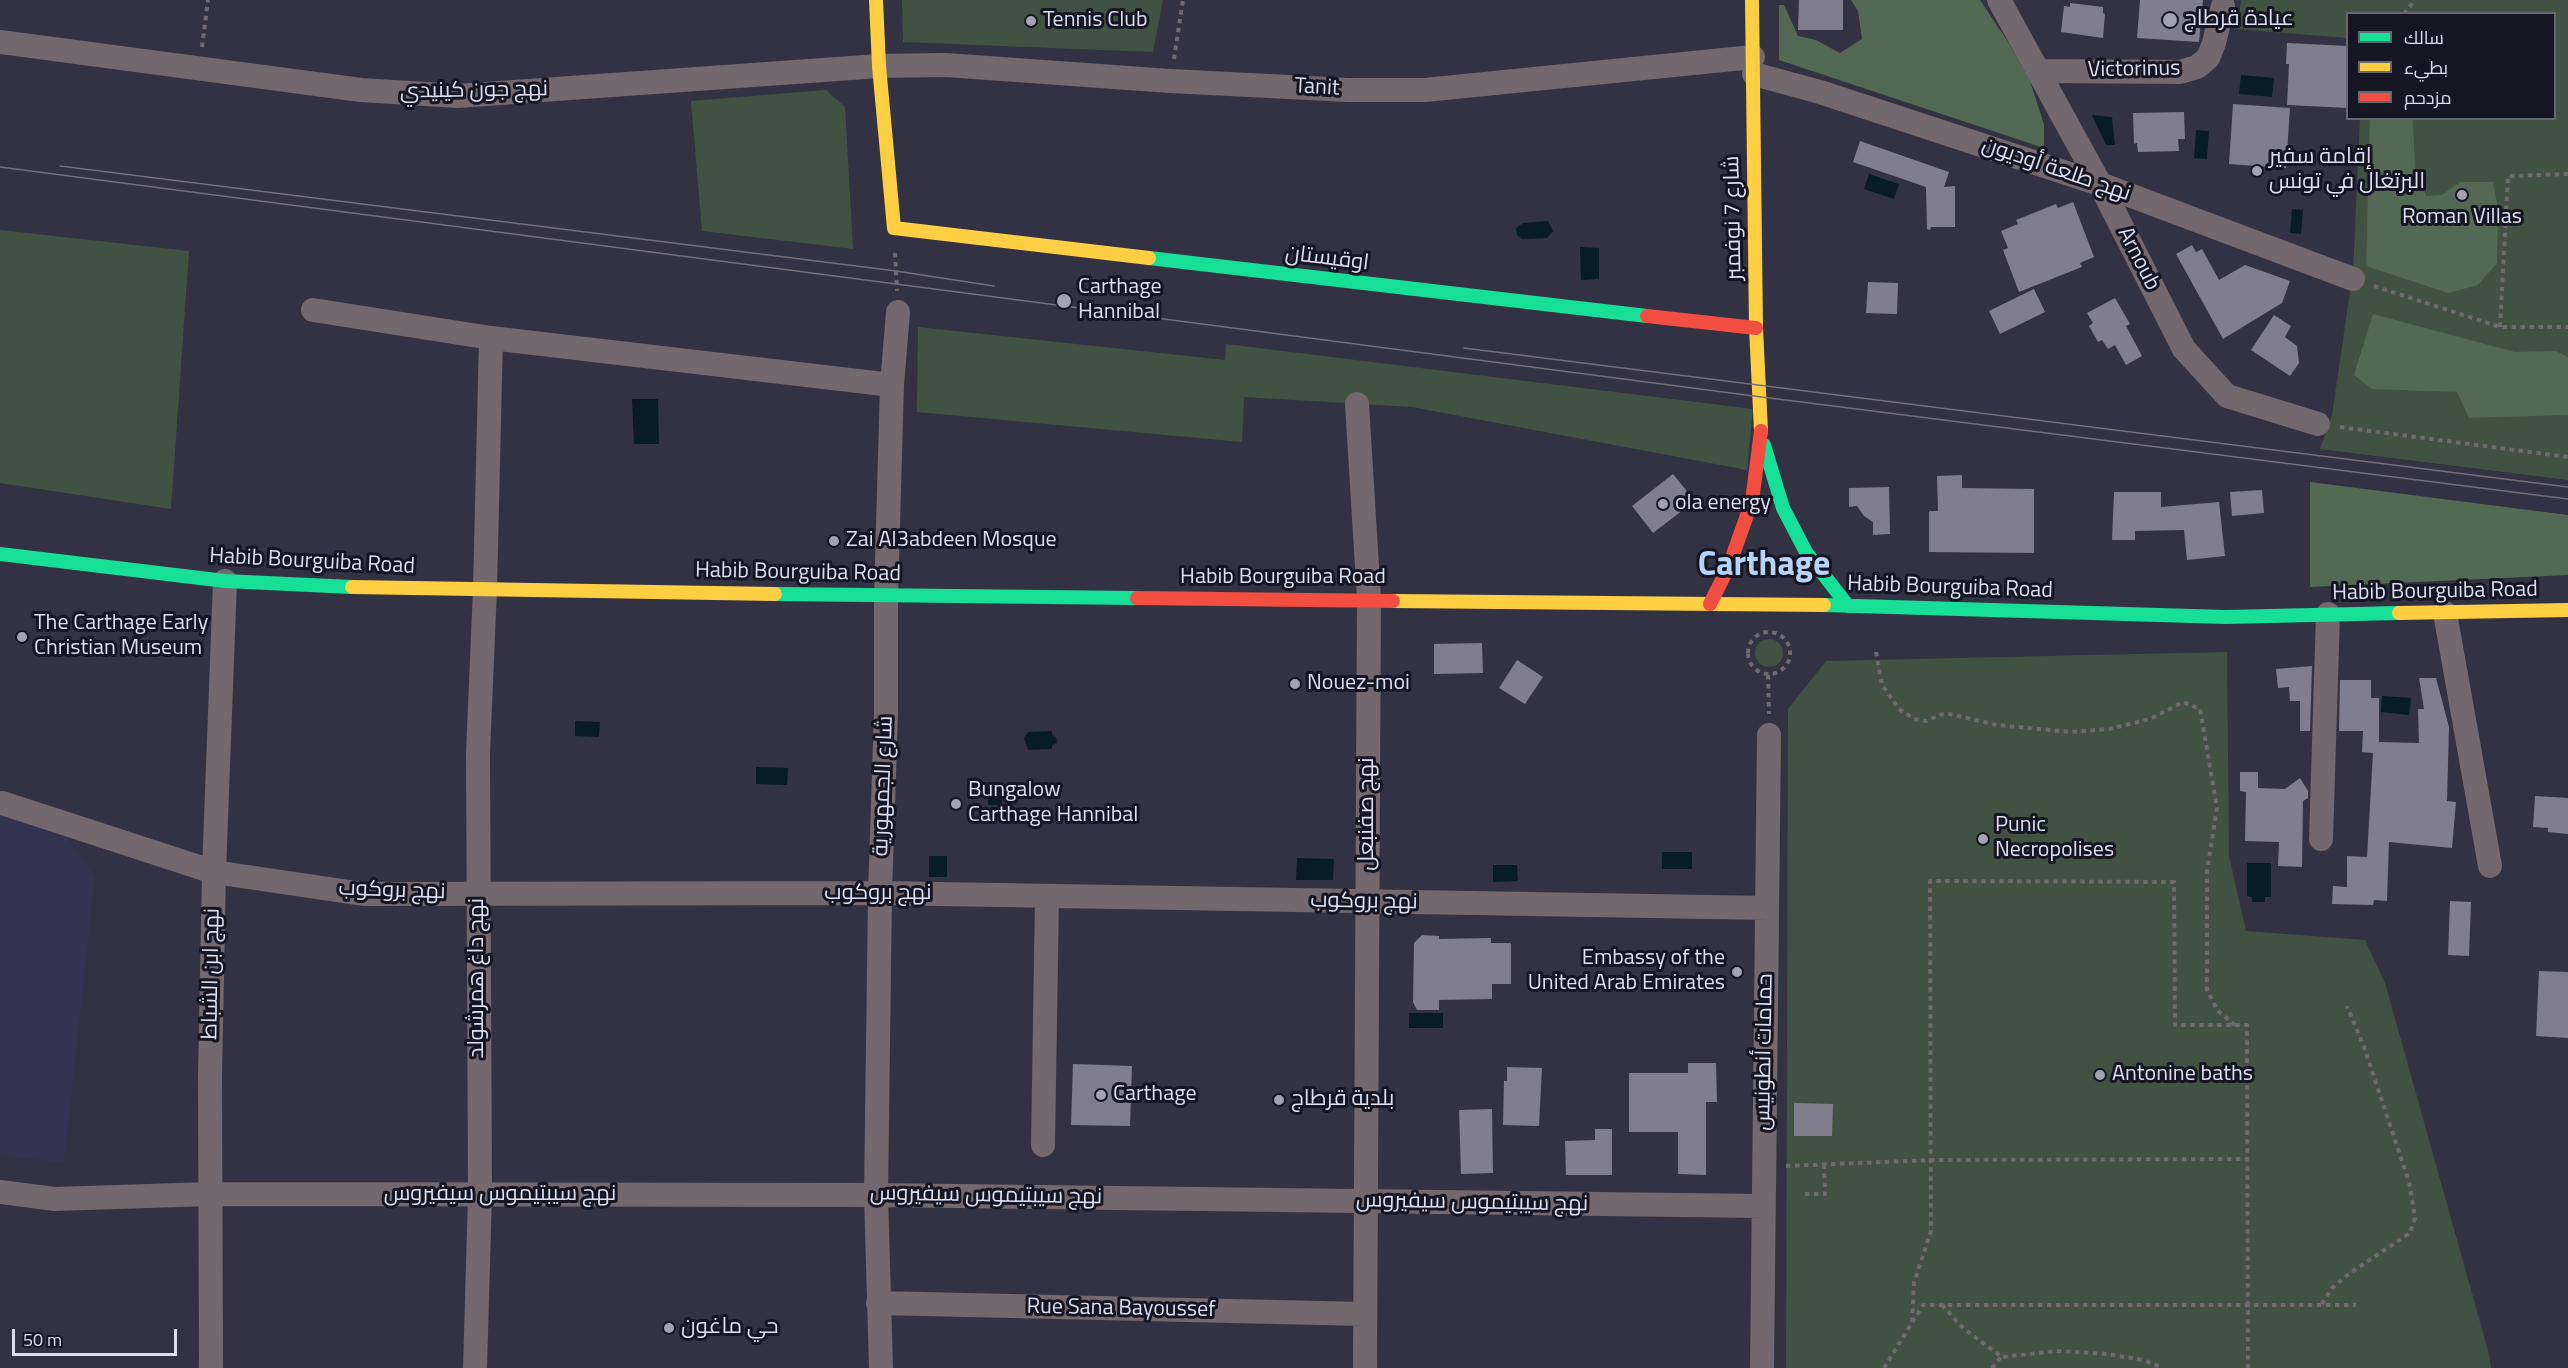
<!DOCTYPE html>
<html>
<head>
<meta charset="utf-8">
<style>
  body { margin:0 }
  #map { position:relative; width:2568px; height:1368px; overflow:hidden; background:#333242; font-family:"Titillium Web",Cairo,sans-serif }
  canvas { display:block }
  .legend { position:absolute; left:2346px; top:12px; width:210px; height:108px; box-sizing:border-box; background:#161623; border:2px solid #666675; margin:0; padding:8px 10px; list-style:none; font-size:18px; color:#dddef0 }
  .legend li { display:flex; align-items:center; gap:12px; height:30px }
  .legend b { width:30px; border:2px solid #666675 }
  .scale { position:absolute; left:12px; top:1329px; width:165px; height:27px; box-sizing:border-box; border:3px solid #dddef0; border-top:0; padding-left:8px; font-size:18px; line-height:21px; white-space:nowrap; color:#dddef0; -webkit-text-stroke:4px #161623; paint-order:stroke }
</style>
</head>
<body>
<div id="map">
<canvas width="2568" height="1368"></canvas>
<ul class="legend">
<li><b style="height:8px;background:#16e098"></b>سالك</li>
<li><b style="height:8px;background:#ffcf43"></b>بطيء</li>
<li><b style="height:8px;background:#f24e42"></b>مزدحم</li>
</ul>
<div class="scale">50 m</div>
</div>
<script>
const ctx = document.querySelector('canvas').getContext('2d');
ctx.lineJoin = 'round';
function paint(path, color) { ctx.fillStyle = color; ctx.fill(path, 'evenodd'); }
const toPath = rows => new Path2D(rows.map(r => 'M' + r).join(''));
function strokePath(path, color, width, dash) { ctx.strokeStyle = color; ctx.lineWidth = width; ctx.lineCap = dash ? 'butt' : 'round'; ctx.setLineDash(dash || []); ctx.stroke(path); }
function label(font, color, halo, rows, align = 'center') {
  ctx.font = font + ' "Titillium Web",Cairo,sans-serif'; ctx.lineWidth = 6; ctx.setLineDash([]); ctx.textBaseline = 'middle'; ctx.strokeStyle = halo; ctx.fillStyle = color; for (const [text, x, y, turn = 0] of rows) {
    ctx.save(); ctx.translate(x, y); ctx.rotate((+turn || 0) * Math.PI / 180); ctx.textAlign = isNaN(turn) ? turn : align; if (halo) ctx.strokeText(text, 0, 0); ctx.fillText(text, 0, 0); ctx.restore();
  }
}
const built = toPath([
  [0,810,63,831,95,877,64,1163,0,1155]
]);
const green = toPath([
  [902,0,1163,0,1153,52,903,42],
  [2241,0,2568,0,2568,480,2320,449,2332,415,2353,271,2360,119,2554,118,2554,14,2348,14,2347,38,2237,29],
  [826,90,845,107,853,249,702,231,691,101],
  [0,230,189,251,171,509,0,483],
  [918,327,1225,360,1226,344,1753,409,1747,470,1412,407,1244,397,1242,442,917,412],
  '1755 653a14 14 0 1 1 28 0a14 14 0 1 1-28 0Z',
  [2227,652,2229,856,2246,931,2365,940,2385,983,2489,1354,2491,1368,1786,1368,1788,709,1826,661]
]);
const forest = toPath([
  [1851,0,1980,0,2008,42,2030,81,2044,124,2044,148,1779,60,1779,5,1784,5,1798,36,1816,40,1840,53,1862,39,1858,11],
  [2370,119,2413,119,2415,170,2426,196,2442,195,2460,182,2493,182,2498,209,2497,263,2478,285,2448,293,2366,266],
  [2373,314,2515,352,2556,351,2568,357,2568,415,2469,418,2457,392,2372,389,2354,375],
  [2310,482,2568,515,2568,575,2310,587]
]);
const water = toPath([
  [2241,75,2274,78,2272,97,2239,94],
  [2092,115,2112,117,2115,145,2106,145],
  [2196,130,2209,131,2207,159,2194,158],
  [1869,174,1899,184,1894,199,1864,189],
  [2292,209,2303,210,2301,234,2290,233],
  [1548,221,1553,231,1547,238,1522,239,1517,235,1516,228,1523,223],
  [1580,247,1599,248,1599,279,1581,280],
  [632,399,658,399,659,444,634,444],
  [2382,696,2411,698,2409,715,2381,712],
  [575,721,600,722,599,737,575,736],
  [1052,731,1052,735,1056,737,1057,743,1052,745,1052,749,1028,750,1024,738,1028,732],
  [756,767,788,768,787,785,756,784],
  [988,783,1003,783,1002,805,988,805],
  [1662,852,1692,852,1692,869,1662,869],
  [929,856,947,856,947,877,929,877],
  [1297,858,1334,859,1333,880,1296,880],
  [2247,863,2271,863,2271,897,2265,897,2265,902,2252,902,2252,897,2247,896],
  [1493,865,1517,865,1518,881,1493,882],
  [1409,1013,1443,1013,1443,1028,1409,1028]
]);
const building = toPath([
  [1799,0,1843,0,1843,30,1798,30],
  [2140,0,2203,0,2199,42,2137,38],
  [2070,3,2103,7,2103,13,2105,14,2103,38,2061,32,2064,6,2070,7],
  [2287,43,2348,46,2348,108,2287,105,2289,64,2286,64],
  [2233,104,2290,108,2286,168,2229,164],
  [2184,112,2185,139,2178,139,2179,151,2138,152,2137,143,2134,144,2133,113],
  [1860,141,1949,172,1944,187,1955,186,1955,227,1931,227,1930,230,1927,229,1926,187,1853,162],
  [2073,202,2094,257,2080,263,2082,267,2019,292,2003,250,2008,248,2001,231,2018,224,2016,220,2056,204,2058,208],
  [2192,245,2196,252,2202,249,2219,280,2245,265,2290,281,2282,303,2223,339,2176,254],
  [1868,282,1898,283,1897,314,1866,313],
  [2034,289,2045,312,2000,334,1989,311],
  [2115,298,2130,324,2126,326,2142,356,2126,365,2115,345,2108,349,2102,340,2098,342,2089,326,2093,323,2087,313],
  [2274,315,2291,326,2285,337,2297,346,2299,363,2290,376,2251,350],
  [1673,474,1695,501,1653,533,1632,506],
  [1962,475,1962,488,2034,489,2034,553,1929,552,1929,511,1938,511,1937,476],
  [1889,487,1890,534,1873,535,1873,522,1864,516,1857,506,1849,507,1849,488],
  [2262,490,2264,513,2232,516,2230,492],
  [2114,492,2161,492,2161,507,2219,502,2225,556,2187,560,2184,530,2135,531,2135,540,2112,540],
  [1482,643,1483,673,1434,674,1434,644],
  [1517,660,1543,677,1525,704,1499,688],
  [2312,666,2310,731,2300,731,2300,701,2290,701,2289,687,2278,688,2276,669],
  [2419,678,2436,678,2449,727,2447,801,2456,802,2452,848,2389,842,2387,901,2374,900,2373,905,2332,904,2333,886,2347,887,2347,856,2367,857,2373,753,2362,752,2363,731,2339,731,2340,680,2371,680,2371,698,2379,698,2379,742,2419,743,2418,709,2424,709],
  [2240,772,2258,772,2258,788,2285,789,2300,778,2308,791,2308,798,2303,801,2302,867,2278,866,2279,842,2245,841,2246,792,2240,791],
  [2535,796,2568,798,2568,834,2548,832,2548,828,2533,827],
  [2450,901,2471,902,2469,956,2448,955],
  [1422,935,1439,936,1439,939,1491,938,1491,943,1511,943,1511,984,1492,984,1492,999,1439,1000,1439,1010,1417,1010,1413,1002,1414,943],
  [2539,971,2568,972,2568,1038,2536,1036],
  [1688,1063,1716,1063,1717,1102,1706,1102,1706,1175,1678,1174,1678,1132,1629,1132,1629,1073,1688,1073],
  [1073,1064,1132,1066,1130,1126,1071,1125],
  [1507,1067,1542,1068,1539,1126,1503,1125,1504,1081,1507,1081],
  [1794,1103,1833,1104,1832,1136,1794,1136],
  [1492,1109,1493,1173,1461,1174,1459,1110],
  [1595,1129,1612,1129,1612,1175,1566,1175,1565,1141,1595,1140]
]);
const path = toPath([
  [2404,14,2415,0],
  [202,47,208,0],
  [1174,59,1183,0],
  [895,253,897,291],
  [2374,286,2500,327,2568,327],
  [2500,327,2508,176,2568,174],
  [2340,427,2568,457],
  '1748 653a21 21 0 1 1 42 0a21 21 0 1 1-42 0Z',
  [1876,652,1882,685,1899,709,1914,719,1926,721,1945,713,1997,725,2071,732,2109,729,2150,719,2183,702,2200,709,2217,808,2207,871,2207,989,2217,1010,2235,1025],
  [1768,675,1769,714],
  [1786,1166,1932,1160,2247,1159],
  [1805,1194,1825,1194,1824,1165],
  [2322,1304,2332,1288,2350,1273,2410,1233,2415,1218,2409,1182,2364,1047,2347,1006],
  [1942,1305,1964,1329,2002,1357,2056,1351,2108,1354,2143,1360,2163,1368],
  [1912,1322,1914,1283,1931,1231,1930,881,2174,882,2175,1025,2247,1025,2248,1368],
  [1884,1368,1923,1305,2356,1305],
  [1992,1368,2001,1357]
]);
const street = toPath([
  [1999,0,2100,184,2184,349,2227,396,2318,424],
  [0,42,361,90,458,96,879,66,946,65,1170,81,1348,90,1425,90,1753,57],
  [2038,71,2180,72,2197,67,2208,58,2214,43,2223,6],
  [1754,74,1820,92,2100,184,2353,279],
  [313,310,491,338,892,385],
  [1357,404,1369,599,1365,1368],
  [2445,613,2490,866],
  [2,803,214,872,363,894,880,893,1767,908],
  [2321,839,2328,614],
  [1043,1145,1047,896],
  [0,1192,55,1199,210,1194,876,1195,1762,1206],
  [878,1303,1364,1314],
  [211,1368,210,1076,214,872,225,581],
  [475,1368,480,1195,478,753,485,589,491,338],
  [881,1368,876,1195,880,893,886,714,886,596,892,385,898,312],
  [1762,1368,1769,735]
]);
const fast = toPath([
  [1149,258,1647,316],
  [1764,445,1783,508,1806,552,1848,606],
  [0,554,225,581,352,587],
  [775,594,1137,598],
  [1824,605,2226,617,2399,613]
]);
const slow = toPath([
  [876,0,879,66,894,228,1149,258],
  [1752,0,1756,328,1761,431],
  [352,587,775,594],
  [1393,601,1824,605],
  [2399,613,2568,610]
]);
const jam = toPath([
  [1647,316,1756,328],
  [1137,598,1393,601],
  [1710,604,1729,566,1752,501,1761,431]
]);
const tram = toPath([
  [60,166,896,271,994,286],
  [0,167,1746,395,2568,499],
  [1464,348,2568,487]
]);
const markers = [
  [2170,20,8,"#a2a2b3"],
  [1031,21,6,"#a2a2b3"],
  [2257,171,6,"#a2a2b3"],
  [2462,195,6,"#a2a2b3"],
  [1064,301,8,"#a2a2b3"],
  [1663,504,6,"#a2a2b3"],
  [834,541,6,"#a2a2b3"],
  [22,637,6,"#a2a2b3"],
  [1295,684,6,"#a2a2b3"],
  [956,804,6,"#a2a2b3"],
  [1983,839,6,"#a2a2b3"],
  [1737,972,6,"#a2a2b3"],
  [2100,1075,6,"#a2a2b3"],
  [1101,1095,6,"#a2a2b3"],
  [1279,1100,6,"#a2a2b3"],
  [669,1328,6,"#a2a2b3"]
];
const poiNames = [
  ["عيادة قرطاج",2184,20],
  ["Tennis Club",1043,21],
  ["إقامة سفير",2269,158],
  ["البرتغال في تونس",2269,183],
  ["Roman Villas",2462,218,"center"],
  ["Carthage",1078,288],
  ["Hannibal",1078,313],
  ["ola energy",1675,504],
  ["Zai Al3abdeen Mosque",846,541],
  ["The Carthage Early",34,624],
  ["Christian Museum",34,649],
  ["Nouez-moi",1307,684],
  ["Bungalow",968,791],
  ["Carthage Hannibal",968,816],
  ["Punic",1995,826],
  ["Necropolises",1995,851],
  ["Embassy of the",1725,959,"right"],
  ["United Arab Emirates",1725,984,"right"],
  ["Antonine baths",2112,1075],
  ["Carthage",1113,1095],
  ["بلدية قرطاج",1291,1100],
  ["حي ماغون",681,1328]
];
const streetNames = [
  ["Victorinus",2134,70,-1],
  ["Tanit",1317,88,3],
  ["نهج جون كينيدي",474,91,-1],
  ["نهج طلعة أوديون",2056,170,19],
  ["شارع 7 نوفمبر",1734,218,-91],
  ["اوقيستان",1327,259,7],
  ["Arnoub",2138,259,63],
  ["Habib Bourguiba Road",312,562,3],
  ["Habib Bourguiba Road",798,573,1],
  ["Habib Bourguiba Road",1283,578],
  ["Habib Bourguiba Road",1950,588,2],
  ["Habib Bourguiba Road",2435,592,-1],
  ["شارع الجمهورية",884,786,-88],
  ["نهج صفنبعل",1368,814,-90],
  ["نهج بروكوب",392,891,2],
  ["نهج بروكوب",878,894],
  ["نهج بروكوب",1364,902,1],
  ["نهج ابن الشباط",212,974,-89],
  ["نهج داغ همرشولد",478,978,-90],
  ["حمامات أنطونيس",1765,1052,-89],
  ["نهج سيبتيموس سيفيروس",500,1195],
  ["نهج سيبتيموس سيفيروس",986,1196,1],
  ["نهج سيبتيموس سيفيروس",1472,1203,1],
  ["Rue Sana Bayoussef",1121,1309,1]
];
const townNames = [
  ["Carthage",1764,567]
];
paint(built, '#343352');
paint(green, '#415242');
paint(forest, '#536954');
paint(water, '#081c23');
paint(building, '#807e8d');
strokePath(path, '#716970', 4, [4.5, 4.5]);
strokePath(street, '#72686d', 24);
strokePath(fast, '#16e098', 14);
strokePath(slow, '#ffcf43', 14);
strokePath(jam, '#f24e42', 14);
strokePath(tram, '#746f78', 1.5);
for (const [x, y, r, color] of markers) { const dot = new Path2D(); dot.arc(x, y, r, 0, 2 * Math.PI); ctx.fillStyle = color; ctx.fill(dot); strokePath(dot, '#161623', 2); }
label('22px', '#dddef0', '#161623', poiNames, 'left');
label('22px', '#dddef0', '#161623', streetNames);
label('bold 34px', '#b6d4f8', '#161623', townNames);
</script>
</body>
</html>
